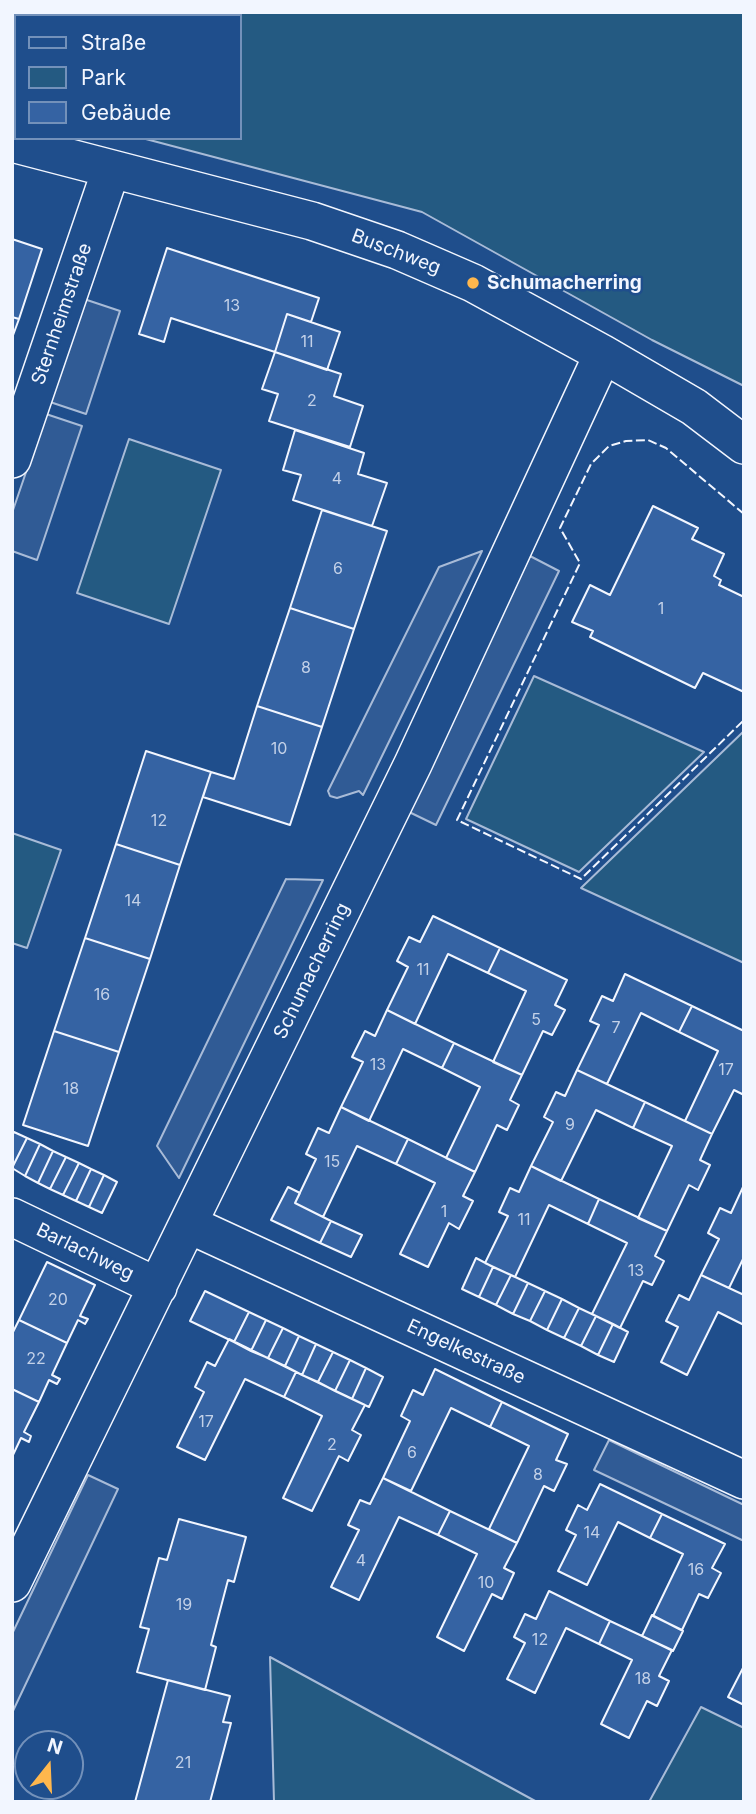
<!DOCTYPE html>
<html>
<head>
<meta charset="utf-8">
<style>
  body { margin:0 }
  #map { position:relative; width:756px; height:1814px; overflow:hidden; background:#1f4e8c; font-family:Inter,sans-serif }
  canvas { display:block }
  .frame { position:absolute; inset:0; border:14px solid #f2f6ff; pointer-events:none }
  .legend { position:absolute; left:14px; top:14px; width:228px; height:126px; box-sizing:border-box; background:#1f4e8c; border:2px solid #7391ba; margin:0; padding:9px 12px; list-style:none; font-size:21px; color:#f2f6ff }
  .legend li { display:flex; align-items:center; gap:14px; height:35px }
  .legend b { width:35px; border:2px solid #7391ba }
  .north { position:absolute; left:14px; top:1730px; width:70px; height:70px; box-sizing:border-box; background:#1f4e8c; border:2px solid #7391ba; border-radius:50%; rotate:18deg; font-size:19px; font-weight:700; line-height:28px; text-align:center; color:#f2f6ff }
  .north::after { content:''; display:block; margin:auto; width:24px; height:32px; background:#ffb74d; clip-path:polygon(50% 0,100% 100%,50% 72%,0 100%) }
</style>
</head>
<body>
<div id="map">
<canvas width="756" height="1814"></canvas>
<div class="frame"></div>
<ul class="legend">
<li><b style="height:9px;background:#1f4e8c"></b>Straße</li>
<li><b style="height:19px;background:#245a82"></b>Park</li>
<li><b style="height:19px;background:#3563a3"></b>Gebäude</li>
</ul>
<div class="north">N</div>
</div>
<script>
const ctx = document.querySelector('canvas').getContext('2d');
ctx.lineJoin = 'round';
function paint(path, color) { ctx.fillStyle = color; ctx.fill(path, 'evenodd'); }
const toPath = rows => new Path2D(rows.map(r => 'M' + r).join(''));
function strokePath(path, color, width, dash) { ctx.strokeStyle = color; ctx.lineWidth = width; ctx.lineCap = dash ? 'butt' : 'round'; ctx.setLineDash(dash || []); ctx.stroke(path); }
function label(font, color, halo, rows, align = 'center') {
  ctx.font = font + ' Inter,sans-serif'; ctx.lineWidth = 5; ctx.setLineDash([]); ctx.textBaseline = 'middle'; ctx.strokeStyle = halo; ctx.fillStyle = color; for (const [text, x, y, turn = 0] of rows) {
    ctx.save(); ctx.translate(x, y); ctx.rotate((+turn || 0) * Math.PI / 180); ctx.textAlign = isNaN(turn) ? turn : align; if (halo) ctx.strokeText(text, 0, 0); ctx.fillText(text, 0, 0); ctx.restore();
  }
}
const green = toPath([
  [12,12,744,12,744,386,652,340,422,212,142,138,240,138,240,16,16,16,16,114,12,114,12,12],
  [129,439,221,470,169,624,77,593,129,439],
  [534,676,704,752,579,872,466,819,534,676],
  [744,731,744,963,581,888,744,731],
  [12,833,61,850,27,948,12,943,12,833],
  [270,1657,537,1802,274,1802,270,1657],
  [701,1707,744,1728,744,1802,649,1802,701,1707]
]);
const parking = toPath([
  [84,299,120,311,86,414,50,402,84,299],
  [46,414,82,426,37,560,12,551,12,513,46,414],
  [482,551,363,795,359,791,337,798,330,796,328,791,439,567,482,551],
  [530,556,559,571,436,825,407,811,530,556],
  [286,879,323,880,179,1178,157,1146,286,879],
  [609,1440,744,1505,744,1541,594,1470,609,1440],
  [88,1475,118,1489,12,1713,12,1634,88,1475]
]);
const building = toPath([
  [12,239,42,249,19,319,12,317,12,239],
  [167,248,319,298,311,322,287,314,275,352,171,318,164,342,139,334,167,248],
  [287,314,340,332,327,370,275,352,287,314],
  [12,317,19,319,12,338,12,317],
  [275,352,341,374,334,396,363,406,350,447,269,421,278,394,262,389,275,352],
  [295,430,364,453,358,474,387,483,372,526,293,500,301,475,283,470,295,430],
  [653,506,698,528,692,539,724,554,714,576,721,580,719,585,744,597,744,692,703,673,695,688,590,637,593,631,572,622,590,585,610,595,653,506],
  [322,510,387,531,354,629,290,608,322,510],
  [290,608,354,629,322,727,257,706,290,608],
  [257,706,322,727,290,825,203,797,211,772,234,779,257,706],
  [146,751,211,772,180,865,116,844,146,751],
  [116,844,180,865,150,959,85,938,116,844],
  [433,916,500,948,488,973,448,954,415,1024,387,1010,408,967,397,961,409,937,420,942,433,916],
  [85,938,150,959,119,1052,54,1031,85,938],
  [500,948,567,980,555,1005,565,1010,552,1035,543,1031,522,1075,493,1062,526,991,488,973,500,948],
  [625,974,692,1006,679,1032,641,1013,607,1084,577,1070,599,1025,590,1021,602,996,613,1001,625,974],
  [692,1006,744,1031,744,1095,734,1090,712,1134,685,1121,718,1051,679,1032,692,1006],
  [387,1010,454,1043,442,1068,403,1049,369,1121,341,1107,363,1062,352,1057,365,1031,375,1036,387,1010],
  [54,1031,119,1052,88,1146,23,1125,54,1031],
  [454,1043,522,1075,510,1100,519,1105,507,1130,497,1125,475,1172,446,1158,480,1087,442,1068,454,1043],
  [577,1070,645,1102,633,1128,596,1110,561,1181,531,1166,553,1122,544,1117,556,1092,565,1096,577,1070],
  [645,1102,712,1134,700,1160,710,1165,698,1190,689,1185,667,1231,638,1218,672,1146,633,1128,645,1102],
  [341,1107,408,1139,396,1164,357,1146,323,1217,295,1203,316,1159,306,1154,318,1128,329,1133,341,1107],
  [14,1132,27,1138,12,1168,12,1136,14,1132],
  [27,1138,40,1144,25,1176,12,1168,27,1138],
  [408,1139,475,1172,463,1196,473,1201,459,1229,449,1223,428,1267,400,1254,435,1183,396,1164,408,1139],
  [40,1144,53,1151,38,1183,25,1176,40,1144],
  [53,1151,66,1157,50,1189,38,1183,53,1151],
  [66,1157,79,1163,63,1195,50,1189,66,1157],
  [79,1163,91,1169,76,1201,63,1195,79,1163],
  [531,1166,599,1199,588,1224,549,1205,515,1277,485,1263,508,1216,499,1212,510,1188,519,1192,531,1166],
  [91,1169,104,1175,89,1207,76,1201,91,1169],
  [104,1175,117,1182,102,1213,89,1207,104,1175],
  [288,1187,300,1193,295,1203,331,1221,320,1243,271,1220,288,1187],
  [743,1187,744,1257,729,1288,701,1275,719,1239,708,1233,720,1208,731,1213,743,1187],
  [599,1199,667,1231,655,1256,664,1261,652,1285,643,1281,620,1328,592,1314,627,1243,588,1224,599,1199],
  [331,1221,362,1235,351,1257,320,1243,331,1221],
  [476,1258,493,1267,479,1297,462,1289,476,1258],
  [47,1262,95,1285,80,1316,88,1319,85,1324,78,1320,67,1343,19,1320,47,1262],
  [493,1267,511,1275,496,1305,479,1297,493,1267],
  [511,1275,528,1283,513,1314,496,1305,511,1275],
  [701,1275,744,1295,744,1325,718,1312,687,1375,661,1362,678,1327,666,1321,679,1295,689,1300,701,1275],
  [528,1283,545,1291,530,1321,513,1314,528,1283],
  [205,1291,249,1312,234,1342,190,1321,205,1291],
  [545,1291,562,1299,547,1330,530,1321,545,1291],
  [562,1299,579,1308,564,1338,547,1330,562,1299],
  [579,1308,596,1316,581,1346,564,1338,579,1308],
  [249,1312,266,1320,251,1351,234,1342,249,1312],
  [596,1316,613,1324,598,1355,581,1346,596,1316],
  [19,1320,67,1343,52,1375,60,1379,57,1384,49,1380,39,1402,12,1389,12,1334,19,1320],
  [266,1320,283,1328,268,1358,251,1351,266,1320],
  [613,1324,628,1332,614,1362,598,1355,613,1324],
  [283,1328,299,1336,285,1366,268,1358,283,1328],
  [299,1336,316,1344,302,1375,285,1366,299,1336],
  [229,1339,296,1372,284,1397,245,1379,205,1460,177,1447,204,1392,195,1387,207,1362,215,1366,229,1339],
  [316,1344,333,1352,318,1382,302,1375,316,1344],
  [333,1352,350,1360,335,1391,318,1382,333,1352],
  [350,1360,366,1368,352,1399,335,1391,350,1360],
  [366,1368,383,1377,369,1407,352,1399,366,1368],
  [435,1369,502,1402,490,1427,451,1408,411,1491,383,1478,410,1421,401,1416,413,1390,423,1395,435,1369],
  [296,1372,365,1405,352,1430,361,1435,348,1461,339,1456,312,1511,283,1498,322,1416,284,1397,296,1372],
  [12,1389,39,1402,24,1432,31,1436,29,1442,21,1438,12,1457,12,1389],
  [502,1402,568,1434,556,1460,567,1464,554,1491,544,1486,517,1543,489,1529,529,1446,490,1427,502,1402],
  [383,1478,450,1511,438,1535,399,1517,359,1600,331,1587,359,1530,348,1525,360,1500,370,1504,383,1478],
  [600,1484,662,1514,650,1538,618,1522,587,1585,558,1571,576,1535,566,1530,578,1505,587,1510,600,1484],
  [450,1511,517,1543,504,1568,514,1573,502,1599,492,1594,464,1651,437,1637,477,1554,438,1535,450,1511],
  [662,1514,725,1544,712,1568,721,1573,708,1598,699,1594,682,1630,653,1616,683,1554,650,1538,662,1514],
  [179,1519,246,1537,234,1582,228,1580,211,1645,216,1647,205,1690,137,1672,149,1629,140,1627,159,1558,167,1560,179,1519],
  [549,1591,610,1621,599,1644,566,1628,535,1693,507,1679,525,1643,514,1637,525,1614,536,1619,549,1591],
  [652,1615,683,1631,673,1651,642,1636,652,1615],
  [610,1621,672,1650,659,1676,669,1681,657,1706,647,1701,629,1738,601,1724,632,1660,599,1644,610,1621],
  [744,1666,744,1705,728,1697,744,1666],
  [168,1680,230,1696,223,1722,231,1723,210,1802,135,1802,168,1680]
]);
const street = toPath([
  [12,143,312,221,397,250,473,283,603,354,694,407,744,445],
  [12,459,111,170],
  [12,1217,158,1287],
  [188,1224,744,1480],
  [12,1583,413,764,603,354]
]);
const fence = toPath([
  [744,514,666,448,648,440,626,441,609,446,591,464,560,528,580,563,457,820,581,879,744,720]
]);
const markers = [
  [473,283,7,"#ffb74d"]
];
const numberNames = [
  ["13",232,306],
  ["11",307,342],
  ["2",312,401],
  ["4",337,479],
  ["6",338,569],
  ["1",661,609],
  ["8",306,668],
  ["10",279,749],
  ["12",159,821],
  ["14",133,901],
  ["11",423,970],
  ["16",102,995],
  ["5",536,1020],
  ["7",616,1028],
  ["13",378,1065],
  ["17",726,1070],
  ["18",71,1089],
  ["9",570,1125],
  ["15",332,1162],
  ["1",444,1212],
  ["11",524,1220],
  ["13",636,1271],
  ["20",58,1300],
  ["22",36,1359],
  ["17",206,1422],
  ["2",332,1445],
  ["6",412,1453],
  ["8",538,1475],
  ["14",592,1533],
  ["4",361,1561],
  ["16",696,1570],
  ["10",486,1583],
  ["19",184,1605],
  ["12",540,1640],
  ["18",643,1679],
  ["21",183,1763]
];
const streetNames = [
  ["Buschweg",396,252,21],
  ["Sternheimstraße",62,314,-71],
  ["Schumacherring",312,971,-64],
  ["Barlachweg",85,1252,26],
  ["Engelkestraße",466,1352,25]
];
const poiNames = [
  ["Schumacherring",487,283]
];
paint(green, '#245a82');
strokePath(green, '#a8bbd7', 2);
paint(parking, '#305b95');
strokePath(parking, '#a8bbd7', 2);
paint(building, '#3563a3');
strokePath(building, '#f2f6ff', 2);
strokePath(street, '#f2f6ff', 40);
strokePath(street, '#1f4e8c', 37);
strokePath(fence, '#f2f6ff', 2, [9, 3.5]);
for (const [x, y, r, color] of markers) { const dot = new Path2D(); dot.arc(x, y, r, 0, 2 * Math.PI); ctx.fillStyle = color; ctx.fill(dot); strokePath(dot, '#1f4e8c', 2.5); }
label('16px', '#c3d1e8', null, numberNames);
label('19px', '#f2f6ff', '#1f4e8c', streetNames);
label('bold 19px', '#f2f6ff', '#1f4e8c', poiNames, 'left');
</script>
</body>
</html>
